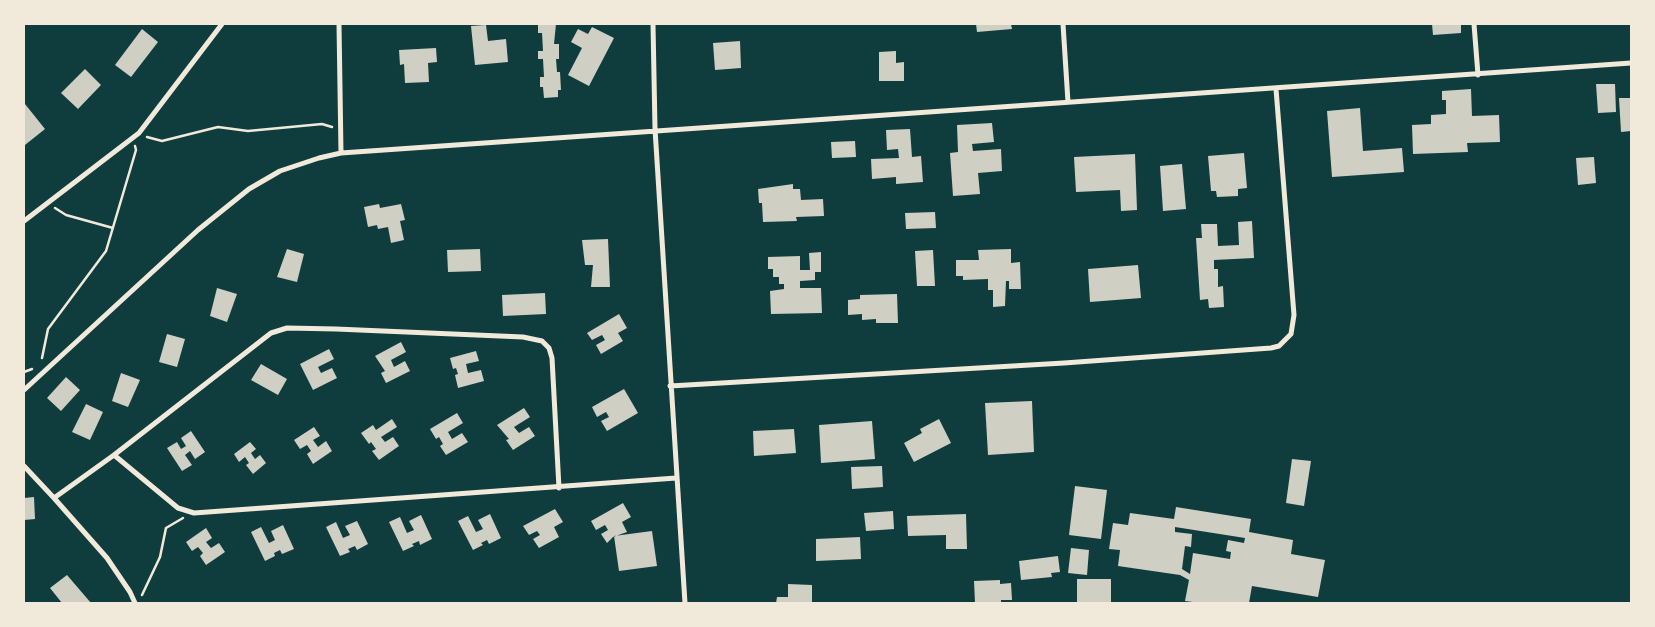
<!DOCTYPE html>
<html>
<head>
<meta charset="utf-8">
<style>
  body { margin:0 }
  #map { position:relative; width:1655px; height:627px; overflow:hidden; background:#0f3d3e; font-family:"Open Sans",sans-serif }
  canvas { display:block }
  .frame { position:absolute; inset:0; border:25px solid #f1e9da; pointer-events:none }
</style>
</head>
<body>
<div id="map">
<canvas width="1655" height="627"></canvas>
<div class="frame"></div>
</div>
<script>
const ctx = document.querySelector('canvas').getContext('2d');
ctx.lineJoin = 'round';
function paint(path, color) { ctx.fillStyle = color; ctx.fill(path, 'evenodd'); }
const toPath = rows => new Path2D(rows.map(r => 'M' + r).join(''));
function strokePath(path, color, width, dash) { ctx.strokeStyle = color; ctx.lineWidth = width; ctx.lineCap = dash ? 'butt' : 'round'; ctx.setLineDash(dash || []); ctx.stroke(path); }
const building = toPath([
  [538,24,556,24,554,44,559,44,559,59,556,59,557,72,560,72,561,90,558,90,558,97,544,98,543,87,540,87,540,77,544,77,543,59,538,59,538,51,543,51,542,33,538,33],
  [976,24,1011,24,1012,29,977,32],
  [1432,24,1461,24,1461,33,1433,35],
  [486,25,488,41,506,39,508,62,475,65,471,26],
  [592,27,614,38,589,86,568,75,582,48,571,42,578,29,588,34],
  [142,29,158,42,131,77,115,65],
  [740,41,741,68,715,70,713,43],
  [436,48,437,62,428,63,429,82,405,83,404,64,400,65,399,50],
  [896,51,896,63,904,62,904,81,879,81,879,52],
  [85,69,101,85,78,109,61,93],
  [1596,84,1615,84,1616,112,1598,113],
  [1471,89,1472,116,1499,115,1500,142,1467,143,1468,152,1413,154,1412,125,1431,124,1431,115,1446,114,1446,100,1442,100,1442,91],
  [1619,98,1631,98,1631,131,1621,132],
  [25,104,45,129,25,145,24,105],
  [1360,108,1363,151,1402,148,1404,172,1332,177,1327,111],
  [992,123,994,142,972,144,973,151,1001,149,1002,171,978,173,980,194,953,196,950,153,958,152,957,125],
  [910,129,912,157,921,156,923,182,896,184,896,177,872,179,871,159,899,158,898,149,887,150,886,130],
  [855,141,856,157,832,158,831,142],
  [1244,153,1247,188,1238,189,1238,196,1217,197,1216,191,1211,191,1208,156],
  [1135,154,1137,210,1121,211,1120,190,1076,192,1074,157],
  [1594,157,1596,183,1578,185,1576,158],
  [1182,164,1186,209,1163,211,1160,166],
  [793,184,793,189,800,189,801,200,823,199,824,216,796,217,797,221,763,222,762,203,759,203,758,189],
  [379,204,380,208,401,204,405,220,400,221,404,240,391,243,388,227,378,229,377,225,368,227,364,207],
  [935,212,936,228,906,229,905,213],
  [1252,221,1254,258,1214,260,1214,269,1218,269,1218,287,1223,286,1224,307,1209,308,1208,299,1200,300,1196,238,1202,238,1201,224,1217,224,1218,246,1239,245,1238,222],
  [608,239,610,287,591,287,593,265,585,265,582,240],
  [287,249,304,254,297,282,277,277],
  [480,249,481,271,448,272,447,250],
  [1011,249,1011,263,1020,262,1021,289,1009,289,1009,281,1006,281,1005,306,993,307,993,290,988,290,988,279,963,280,963,276,956,276,956,260,979,260,978,250],
  [933,250,935,286,917,286,915,251],
  [821,252,821,272,815,272,815,280,800,281,800,288,821,288,822,313,771,314,770,291,784,289,784,284,779,284,779,277,773,277,773,269,768,269,768,257,800,256,800,270,810,270,809,253],
  [1138,265,1141,298,1090,302,1088,269],
  [217,288,237,294,227,322,210,316],
  [545,293,546,314,503,316,502,295],
  [897,294,898,323,876,323,876,319,862,320,862,314,848,315,848,300,860,299,860,295],
  [619,314,627,328,618,333,623,341,601,354,596,345,605,340,602,335,592,340,587,333],
  [167,334,185,339,177,367,159,362],
  [401,342,406,352,391,360,394,367,405,361,410,371,386,383,381,373,385,371,375,356],
  [329,349,334,359,318,367,321,373,332,368,337,378,313,390,300,364],
  [476,351,479,361,466,364,468,373,481,370,484,381,458,388,455,375,458,374,456,368,453,369,450,358],
  [261,364,287,379,278,395,251,380],
  [121,373,140,380,128,407,112,401],
  [66,377,80,390,61,411,47,398],
  [624,389,638,413,607,431,601,421,609,417,606,412,597,417,592,407],
  [1032,401,1034,452,988,455,985,403],
  [86,404,103,412,90,440,72,432],
  [524,408,530,417,514,427,519,433,529,427,535,436,513,450,506,440,509,439,497,425],
  [457,413,463,423,448,432,452,439,462,433,468,442,446,455,440,446,443,444,439,437,436,439,430,429],
  [392,419,397,427,381,437,385,442,393,437,399,446,379,460,372,451,376,449,371,442,369,444,361,433,373,425,376,430],
  [939,419,951,443,914,462,904,443,922,433,920,429],
  [872,421,875,459,821,463,819,425],
  [314,427,320,436,313,440,318,447,326,441,332,451,313,464,307,454,311,451,307,445,300,449,294,440],
  [794,429,796,453,754,456,753,431],
  [191,431,205,452,195,459,190,451,185,455,192,465,182,471,167,448,177,442,181,449,186,446,181,438],
  [250,442,256,449,251,453,255,459,260,455,266,463,253,474,246,465,249,463,245,457,239,462,234,454],
  [1292,459,1311,461,1304,506,1286,503],
  [882,466,883,487,852,489,851,467],
  [1075,486,1107,490,1101,539,1069,535],
  [34,497,35,519,24,520,24,498],
  [623,503,631,517,622,522,627,532,613,537,607,543,601,534,608,530,605,525,596,530,591,521],
  [1176,507,1251,519,1249,532,1293,540,1291,554,1325,560,1318,597,1252,586,1249,603,1201,603,1185,601,1189,580,1180,575,1118,566,1120,550,1109,549,1113,523,1128,525,1130,513,1174,519],
  [1175,527,1245,538,1244,543,1228,540,1226,551,1231,552,1230,559,1193,553,1190,574,1182,569,1185,546,1191,547,1192,534,1175,532],
  [555,509,563,522,554,527,559,537,539,548,533,539,540,535,537,531,529,535,523,526],
  [893,511,894,529,866,531,864,513],
  [490,514,501,538,489,544,487,540,481,543,483,545,473,550,458,521,468,516,476,532,483,529,478,520],
  [966,514,967,549,946,549,946,535,908,536,907,516],
  [421,515,432,539,420,545,419,541,412,544,414,546,403,551,389,522,400,517,407,533,414,530,409,521],
  [357,521,368,544,357,550,355,546,348,549,350,552,340,556,326,527,336,522,343,538,350,535,345,526],
  [283,525,294,549,282,554,280,550,274,553,275,556,265,561,251,532,261,527,269,543,275,540,271,531],
  [206,528,212,538,206,542,211,548,219,543,225,552,206,565,200,556,203,553,198,547,192,551,186,542],
  [652,531,657,566,619,571,614,536],
  [860,537,861,559,816,561,816,539],
  [1071,548,1089,550,1087,575,1068,573],
  [1058,556,1060,572,1051,573,1052,577,1021,580,1019,561],
  [67,575,91,603,62,603,50,588],
  [1077,579,1111,579,1111,603,1077,603],
  [1000,580,1000,584,1011,583,1012,600,1001,600,1001,603,975,603,974,581],
  [788,584,812,585,812,603,776,603,777,597,788,597]
]);
const path = toPath([
  [147,137,162,141,218,127,248,131,322,124,332,127],
  [55,208,66,215,113,228],
  [42,358,48,329,106,251,136,150,135,146],
  [24,372,32,369],
  [142,595,160,557,166,528,183,518]
]);
const minor = toPath([
  [653,24,655,129,685,603],
  [1063,24,1068,102],
  [1474,24,1478,75],
  [341,153,1631,63],
  [24,221,139,133,222,24],
  [670,386,1064,363,1271,348,1279,346,1291,334,1294,315,1276,89],
  [24,390,198,230,249,189,280,171,319,158,341,153,339,24],
  [114,455,178,508,194,513,676,478],
  [24,466,54,498,114,455,271,333,287,328,336,329,523,337,542,341,549,348,552,358,559,488],
  [54,498,107,558,130,592,135,603]
]);
paint(building, '#cfcfc3');
strokePath(path, '#f1e9da', 2.5);
strokePath(minor, '#f1e9da', 5);
</script>
</body>
</html>
